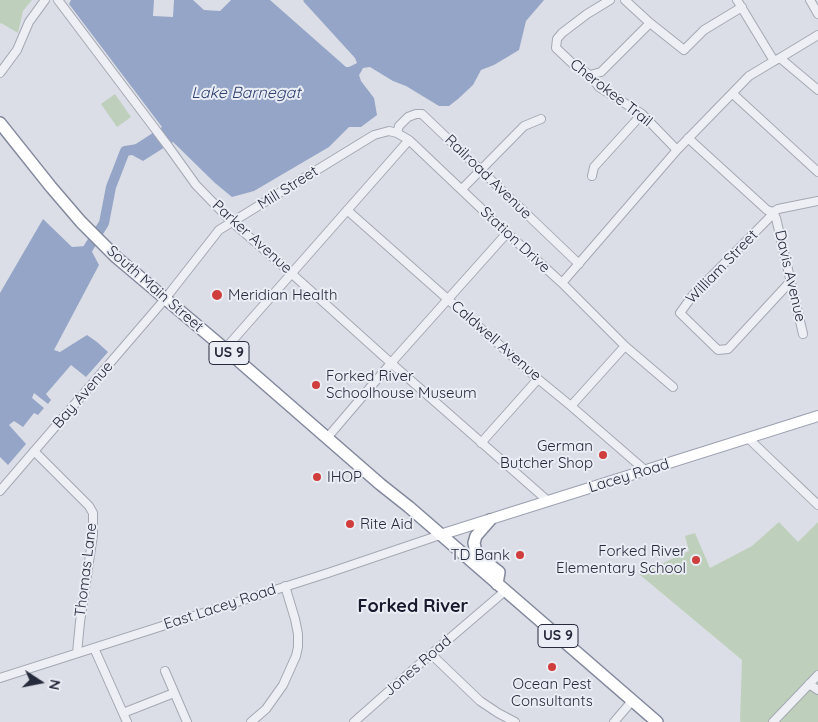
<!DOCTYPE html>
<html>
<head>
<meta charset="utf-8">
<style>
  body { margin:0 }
  #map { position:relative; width:818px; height:722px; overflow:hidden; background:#dbdee6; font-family:Quicksand,sans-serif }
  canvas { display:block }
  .north { position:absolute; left:15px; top:657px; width:50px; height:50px; -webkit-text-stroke:4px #ebedf4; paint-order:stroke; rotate:101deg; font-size:14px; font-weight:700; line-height:20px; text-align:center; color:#252a3c }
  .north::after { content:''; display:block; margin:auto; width:18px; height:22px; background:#252a3c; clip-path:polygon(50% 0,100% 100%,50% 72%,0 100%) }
</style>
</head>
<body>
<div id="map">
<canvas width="818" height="722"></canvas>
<div class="north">N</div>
</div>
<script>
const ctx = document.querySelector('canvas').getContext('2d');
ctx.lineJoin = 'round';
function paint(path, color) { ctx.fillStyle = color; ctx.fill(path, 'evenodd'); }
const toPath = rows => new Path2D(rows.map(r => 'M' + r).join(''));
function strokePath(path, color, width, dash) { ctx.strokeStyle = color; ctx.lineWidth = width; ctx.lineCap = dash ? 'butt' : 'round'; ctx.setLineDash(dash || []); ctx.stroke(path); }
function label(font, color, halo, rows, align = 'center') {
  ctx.font = font + ' Quicksand,sans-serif'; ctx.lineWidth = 4; ctx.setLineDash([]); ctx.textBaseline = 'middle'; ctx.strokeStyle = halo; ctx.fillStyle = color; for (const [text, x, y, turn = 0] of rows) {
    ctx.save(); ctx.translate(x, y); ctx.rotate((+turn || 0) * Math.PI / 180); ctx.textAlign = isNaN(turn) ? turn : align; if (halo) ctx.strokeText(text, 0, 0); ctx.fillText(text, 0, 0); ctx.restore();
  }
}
const green = toPath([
  [0,0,32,0,23,11,18,33,1,23,0,24],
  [115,94,131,117,117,127,101,104],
  [779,522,798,542,818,522,818,722,741,722,740,721,742,660,639,574,689,551,685,536,695,533,710,568,752,546]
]);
const water = toPath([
  [71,0,154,0,153,16,173,17,174,0,193,0,204,10,220,11,231,0,270,0,346,67,349,67,357,63,355,58,303,1,304,0,544,0,526,21,519,50,494,65,481,70,473,85,458,99,449,106,439,106,406,86,393,81,370,67,363,68,361,72,359,75,361,81,374,98,377,115,361,127,349,127,329,147,254,191,232,197,215,183,173,142,143,161,125,151,162,127,69,4],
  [43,219,72,247,86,246,90,248,99,265,54,350,60,352,87,335,97,342,108,352,86,377,71,365,46,394,51,400,48,404,34,393,32,398,44,408,38,415,34,413,23,427,14,421,9,425,26,444,8,465,0,457,0,293]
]);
const river = toPath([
  [82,258,104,223,111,187,125,151,138,149]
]);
const minor = toPath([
  [58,0,168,146,196,185,232,222,291,273,391,363,548,501],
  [610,0,587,14,562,33,557,39,556,48,574,65,590,75,599,87,642,114,677,150],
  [625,0,650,23,684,50,704,30,742,7],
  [737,0,774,61],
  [810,0,818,14],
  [780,58,818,90],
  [0,73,17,50,29,22,45,0],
  [590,75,601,72,650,23],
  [733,94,818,172],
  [397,133,399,126,408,117,416,114,422,114,579,264],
  [688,138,767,210,773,212,776,218,803,334],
  [592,176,594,167,642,114],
  [462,189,524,126,541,119],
  [347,210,538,379,571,406,646,471],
  [790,282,728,349,718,350,680,313,693,295,769,218,773,212,778,209,818,201],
  [562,283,677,150,749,76,774,61,780,58,818,35],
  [225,349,409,140],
  [571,406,625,346],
  [327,438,391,363,507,233],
  [748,438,818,505],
  [481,443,538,379],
  [34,451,89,506,93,513,93,535,80,622,77,653],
  [0,491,165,299,219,230,374,135,389,131,397,133,409,140,507,233,562,283,625,346,673,387],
  [94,648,127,722],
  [432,655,480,701,498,713,515,722],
  [165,671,187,722],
  [0,678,328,573,440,535],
  [809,684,818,690],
  [123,713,174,693],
  [251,722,266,709,283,685,296,656,298,647,298,634,295,619,285,586],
  [354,722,415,668,505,591],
  [614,722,632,701],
  [773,722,818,675]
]);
const major = toPath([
  [440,535,818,416]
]);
const highway = toPath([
  [0,123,51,187,81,222,116,257,225,349,380,484,409,507,657,722],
  [490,520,476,536,474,543,476,552,481,558,499,572,497,584]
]);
const markers = [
  [217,295,6,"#cf3e3c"],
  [316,385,5,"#cf3e3c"],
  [603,455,5,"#cf3e3c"],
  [317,477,5,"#cf3e3c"],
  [350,524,5,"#cf3e3c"],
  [520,555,5,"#cf3e3c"],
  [696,560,5,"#cf3e3c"],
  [552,667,5,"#cf3e3c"]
];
const shields = [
  [229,353,40],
  [558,636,40]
];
const shieldNames = [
  ["US 9",229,353],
  ["US 9",558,636]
];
const streetNames = [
  ["Cherokee Trail",611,93,38],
  ["Railroad Avenue",488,177,44],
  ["Mill Street",288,188,-32],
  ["Parker Avenue",252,237,42],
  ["Station Drive",515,240,43],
  ["William Street",722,267,-46],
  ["Davis Avenue",790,276,77],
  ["South Main Street",155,289,41],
  ["Caldwell Avenue",496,341,41],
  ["Bay Avenue",83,395,-49],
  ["Lacey Road",629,476,-17],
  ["Thomas Lane",86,570,-83],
  ["East Lacey Road",220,607,-18],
  ["Jones Road",418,666,-41]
];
const poiNames = [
  ["Meridian Health",228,295],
  ["Forked River",326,376],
  ["Schoolhouse Museum",326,393],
  ["German",593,446,"right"],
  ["Butcher Shop",593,463,"right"],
  ["IHOP",327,477],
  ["Rite Aid",360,524],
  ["Forked River",686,551,"right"],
  ["Elementary School",686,568,"right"],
  ["TD Bank",510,555,"right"],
  ["Ocean Pest",552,684,"center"],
  ["Consultants",552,701,"center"]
];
const waterNames = [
  ["Lake Barnegat",246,93]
];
const quarterNames = [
  ["Forked River",413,607]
];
paint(green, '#bed0bc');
paint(water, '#95a5c7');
strokePath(river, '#95a5c7', 10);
strokePath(minor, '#a4a8b3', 10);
strokePath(major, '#9ba0b2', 12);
strokePath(highway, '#83899d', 14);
strokePath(minor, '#eeeff4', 8);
strokePath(major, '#fff', 10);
strokePath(highway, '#fff', 11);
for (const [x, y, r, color] of markers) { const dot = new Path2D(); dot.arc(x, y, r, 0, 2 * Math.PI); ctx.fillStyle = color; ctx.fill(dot); strokePath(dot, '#ebedf4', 2); }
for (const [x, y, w] of shields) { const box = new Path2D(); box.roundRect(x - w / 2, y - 11.5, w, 23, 4); ctx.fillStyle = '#ebedf4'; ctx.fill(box); strokePath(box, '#252a3c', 1); }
label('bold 14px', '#252a3c', null, shieldNames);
label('15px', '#252a3c', '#ebedf4', streetNames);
label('15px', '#252a3c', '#ebedf4', poiNames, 'left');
label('italic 16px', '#2f4270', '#ebedf4', waterNames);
label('bold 18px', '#181b2d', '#ebedf4', quarterNames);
</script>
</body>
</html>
